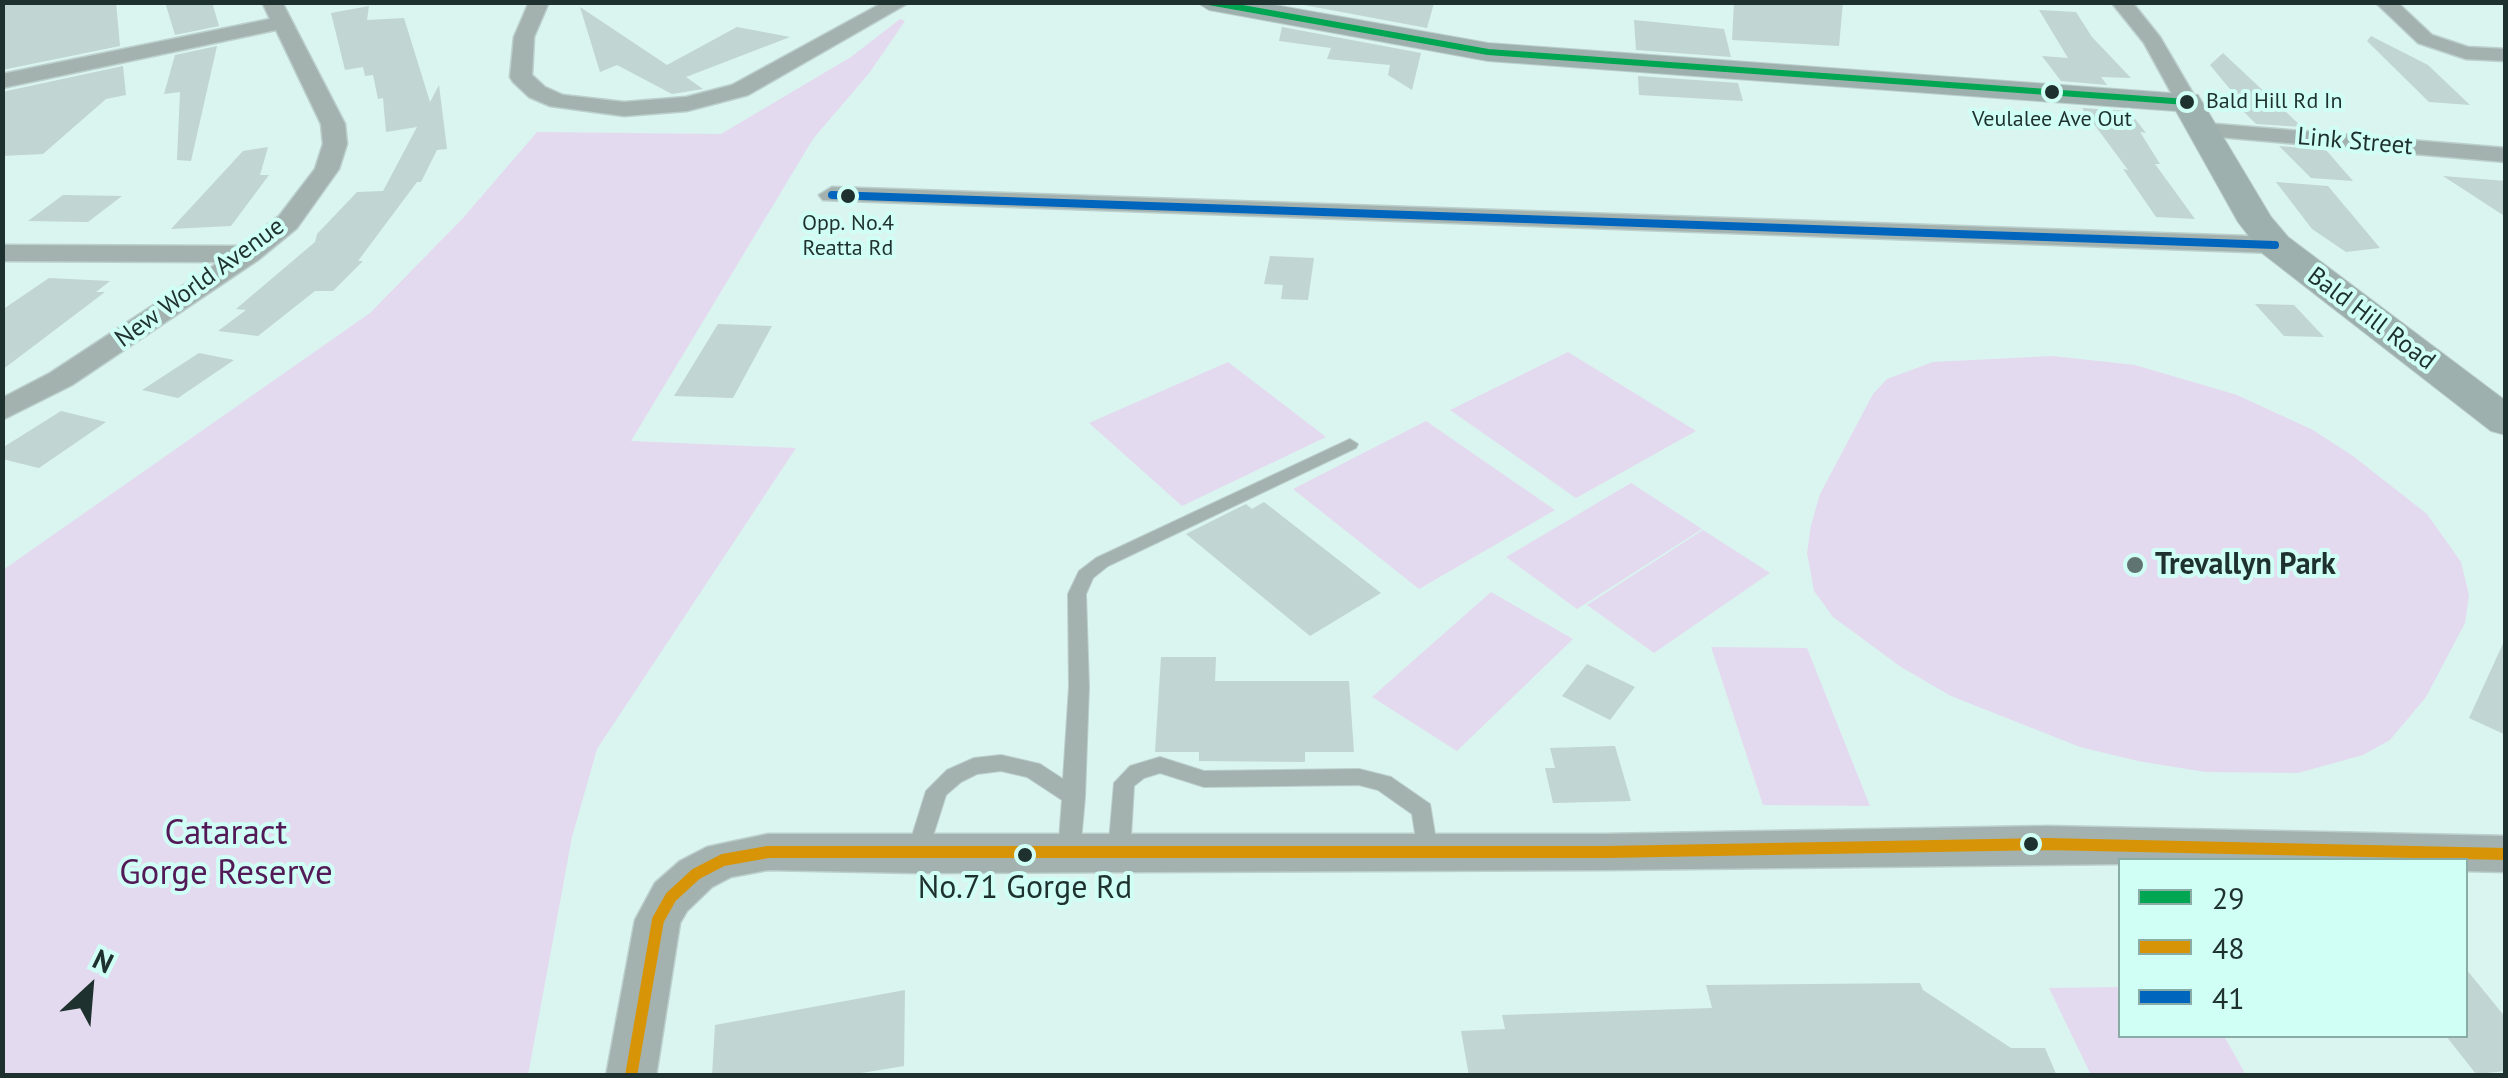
<!DOCTYPE html>
<html>
<head>
<meta charset="utf-8">
<style>
  body { margin:0 }
  #map { position:relative; width:2508px; height:1078px; overflow:hidden; background:#daf4f0; font-family:"PT Sans",sans-serif }
  canvas { display:block }
  .frame { position:absolute; inset:0; border:5px solid #1f312e; pointer-events:none }
  .legend { position:absolute; left:2118px; top:858px; width:350px; height:180px; box-sizing:border-box; background:#d0fff6; border:2px solid #89ada6; margin:0; padding:12px 18px; list-style:none; font-size:30px; color:#1f312e }
  .legend li { display:flex; align-items:center; gap:20px; height:50px }
  .legend b { width:50px; border:2px solid #89ada6 }
  .north { position:absolute; left:40px; top:938px; width:100px; height:100px; -webkit-text-stroke:8px #d0fff6; paint-order:stroke; rotate:26deg; font-size:28px; font-weight:700; line-height:40px; text-align:center; color:#1f312e }
  .north::after { content:''; display:block; margin:auto; width:35px; height:45px; background:#1f312e; clip-path:polygon(50% 0,100% 100%,50% 72%,0 100%) }
</style>
</head>
<body>
<div id="map">
<canvas width="2508" height="1078"></canvas>
<div class="frame"></div>
<ul class="legend">
<li><b style="height:12px;background:#00a651"></b>29</li>
<li><b style="height:12px;background:#d79407"></b>48</li>
<li><b style="height:12px;background:#0065bd"></b>41</li>
</ul>
<div class="north">N</div>
</div>
<script>
const ctx = document.querySelector('canvas').getContext('2d');
ctx.lineJoin = 'round';
function paint(path, color) { ctx.fillStyle = color; ctx.fill(path, 'evenodd'); }
const toPath = rows => new Path2D(rows.map(r => 'M' + r).join(''));
function strokePath(path, color, width, dash) { ctx.strokeStyle = color; ctx.lineWidth = width; ctx.lineCap = dash ? 'butt' : 'round'; ctx.setLineDash(dash || []); ctx.stroke(path); }
function label(font, color, halo, rows, align = 'center') {
  ctx.font = font + ' "PT Sans",sans-serif'; ctx.lineWidth = 8; ctx.setLineDash([]); ctx.textBaseline = 'middle'; ctx.strokeStyle = halo; ctx.fillStyle = color; for (const [text, x, y, turn = 0] of rows) {
    ctx.save(); ctx.translate(x, y); ctx.rotate((+turn || 0) * Math.PI / 180); ctx.textAlign = isNaN(turn) ? turn : align; if (halo) ctx.strokeText(text, 0, 0); ctx.fillText(text, 0, 0); ctx.restore();
  }
}
const green = toPath([
  [900,19,905,21,870,72,813,139,631,441,796,448,597,749,572,837,528,1075,3,1075,3,570,370,313,463,218,537,132,721,134,851,57],
  [1568,352,1696,431,1576,498,1450,410],
  [2052,356,2135,365,2237,395,2313,430,2353,456,2427,514,2461,562,2469,595,2465,623,2426,697,2390,740,2363,755,2298,773,2205,772,2138,761,2080,747,1951,696,1901,667,1833,617,1814,591,1807,553,1811,525,1820,494,1873,394,1887,379,1933,362],
  [1228,362,1326,437,1182,506,1089,423],
  [1426,421,1555,510,1419,589,1293,489],
  [1631,483,1702,529,1577,609,1506,557],
  [1703,530,1770,573,1654,653,1587,605],
  [1491,592,1573,639,1457,751,1372,697],
  [1711,647,1807,648,1870,806,1763,805],
  [2120,987,2120,1036,2224,1036,2246,1075,2091,1075,2049,988]
]);
const building = toPath([
  [15,2,116,2,120,46,2,70,2,5],
  [165,2,212,2,219,26,175,35],
  [1288,2,1373,4,1434,3,1427,28],
  [1734,2,1843,2,1839,46,1732,40],
  [369,6,367,20,404,18,430,102,439,85,447,149,437,150,421,182,417,182,358,261,363,261,333,291,315,291,258,336,218,331,246,310,236,309,315,242,317,234,357,192,383,191,417,127,386,132,383,98,378,99,373,75,365,76,363,67,345,70,331,13],
  [580,7,667,65,737,27,790,37,686,77,703,89,672,94,617,65,600,72],
  [2039,10,2076,12,2092,37,2131,78,2101,77,2107,85,2061,81,2042,56,2068,58],
  [1634,20,1724,29,1731,57,1636,50],
  [1282,27,1421,53,1412,90,1388,75,1390,65,1327,59,1331,48,1279,41],
  [2371,36,2428,65,2470,105,2429,102,2367,41],
  [217,46,191,161,177,160,180,92,164,94,175,55],
  [2223,53,2302,127,2256,124,2238,106,2244,106,2210,65],
  [123,66,126,95,106,99,43,154,2,156,2,92],
  [1638,76,1738,83,1743,101,1639,95],
  [2082,108,2129,111,2146,133,2140,132,2160,164,2155,164,2195,219,2156,217,2123,169,2128,170],
  [2279,146,2326,150,2353,181,2311,178],
  [268,147,260,175,269,175,231,226,171,229,243,151],
  [2443,176,2506,181,2506,217],
  [2276,182,2328,186,2380,248,2346,252,2312,229],
  [63,195,122,196,88,222,28,221],
  [1270,256,1314,258,1308,300,1281,299,1283,285,1264,284],
  [49,278,110,281,96,292,105,292,2,370,2,310],
  [2255,304,2294,305,2324,337,2284,336],
  [718,324,772,326,733,398,674,396],
  [199,353,234,360,178,398,142,390],
  [61,411,106,422,39,468,2,459,2,448],
  [1264,502,1381,593,1310,636,1186,534,1246,504,1252,509],
  [2506,637,2506,735,2469,718],
  [1161,657,1216,657,1215,681,1349,681,1354,752,1305,752,1305,762,1199,761,1199,752,1155,752],
  [1587,664,1635,687,1610,720,1562,696],
  [1615,746,1631,801,1553,803,1545,768,1555,768,1550,748],
  [2466,969,2506,1018,2506,1071,2476,1074,2446,1036,2466,1036],
  [1920,983,1923,990,2011,1048,2045,1048,2057,1076,1469,1076,1461,1031,1505,1029,1502,1015,1712,1008,1706,985],
  [905,990,904,1066,843,1076,712,1076,715,1025]
]);
const lane = toPath([
  [1350,439,1358,444,1356,448,1108,566,1093,578,1086,594,1089,687,1085,797,1080,853,1077,859,1069,862,1061,859,1058,853,1062,800,1027,777,1001,771,977,774,961,782,946,795,925,861,917,864,909,861,906,855,926,791,947,770,974,758,1001,755,1040,764,1063,779,1069,687,1068,594,1079,571,1096,558,1350,439],
  [1160,757,1204,771,1359,769,1391,777,1430,804,1438,852,1435,858,1427,861,1419,858,1412,814,1378,790,1359,785,1204,787,1160,773,1144,778,1134,786,1130,853,1127,859,1119,862,1111,859,1108,853,1114,783,1130,766,1160,757]
]);
const street = toPath([
  [262,2,282,2,345,124,347,144,339,169,297,228,258,260,72,385,2,420,2,398,50,373,219,262,2,261,2,245,240,246,279,216,315,169,323,144,321,124,276,30,2,88,2,74,270,19,262,2],
  [529,2,549,2,534,37,532,75,545,87,563,95,624,102,686,97,732,85,884,2,910,2,748,95,687,111,624,116,550,106,529,97,513,82,510,77,514,37,529,2],
  [2111,2,2132,2,2160,37,2198,102,2195,107,2179,107,2144,43,2111,2],
  [2375,2,2397,2,2432,35,2468,47,2506,49,2506,61,2466,59,2418,43,2375,2],
  [2204,123,2506,148,2506,162,2196,135,2192,130,2196,125,2204,123],
  [832,187,2275,237,2288,245,2275,253,823,200,819,195,832,187],
  [2046,826,2506,836,2506,872,2466,871,2466,860,2120,860,2120,864,1605,870,917,873,768,870,731,877,712,887,687,911,680,923,656,1076,606,1076,635,920,655,883,680,861,707,847,768,834,1605,834,2046,826]
]);
const secondary = toPath([
  [1196,2,1258,2,1488,43,2198,95,2271,217,2288,237,2506,401,2506,435,2491,431,2262,253,2238,222,2176,111,1488,61,1209,10,1196,2]
]);
const bus1 = toPath([
  [1209,2,1488,52,2187,102]
]);
const bus2 = toPath([
  [631,1076,658,920,671,897,696,874,723,860,768,852,1605,852,2046,844,2506,854]
]);
const bus3 = toPath([
  [832,195,2275,245]
]);
const markers = [
  [2052,92,9,"#1f312e"],
  [2187,102,9,"#1f312e"],
  [848,196,9,"#1f312e"],
  [2135,565,10,"#607572"],
  [2031,844,9,"#1f312e"],
  [1025,855,9,"#1f312e"]
];
const farBusnames = [
  ["Bald Hill Rd In",2206,102,"left"],
  ["Veulalee Ave Out",2052,120],
  ["Opp. No.4",848,224],
  ["Reatta Rd",848,249]
];
const farStreetnames = [
  ["Link Street",2355,142,5],
  ["New World Avenue",200,283,-36],
  ["Bald Hill Road",2371,319,37]
];
const poiNames = [
  ["Trevallyn Park",2155,565]
];
const nearBusnames = [
  ["No.71 Gorge Rd",1025,889]
];
const nearParknames = [
  ["Cataract",226,834],
  ["Gorge Reserve",226,874]
];
paint(green, '#e4daef');
paint(building, '#c1d5d2');
strokePath(lane, '#bbcfcb', 2);
strokePath(street, '#bbcfcb', 3);
strokePath(secondary, '#bbcfcb', 2);
paint(lane, '#a3b2af');
paint(street, '#a3b2af');
paint(secondary, '#9eb0ae');
strokePath(bus1, '#00a651', 6);
strokePath(bus2, '#d79407', 12);
strokePath(bus3, '#0065bd', 8);
for (const [x, y, r, color] of markers) { const dot = new Path2D(); dot.arc(x, y, r, 0, 2 * Math.PI); ctx.fillStyle = color; ctx.fill(dot); strokePath(dot, '#d0fff6', 4); }
label('22px', '#1f312e', '#d0fff6', farBusnames);
label('25px', '#1f312e', '#d0fff6', farStreetnames);
label('bold 30px', '#1f312e', '#d0fff6', poiNames, 'left');
label('32px', '#1f312e', '#d0fff6', nearBusnames);
label('35px', '#531a57', '#d0fff6', nearParknames);
</script>
</body>
</html>
